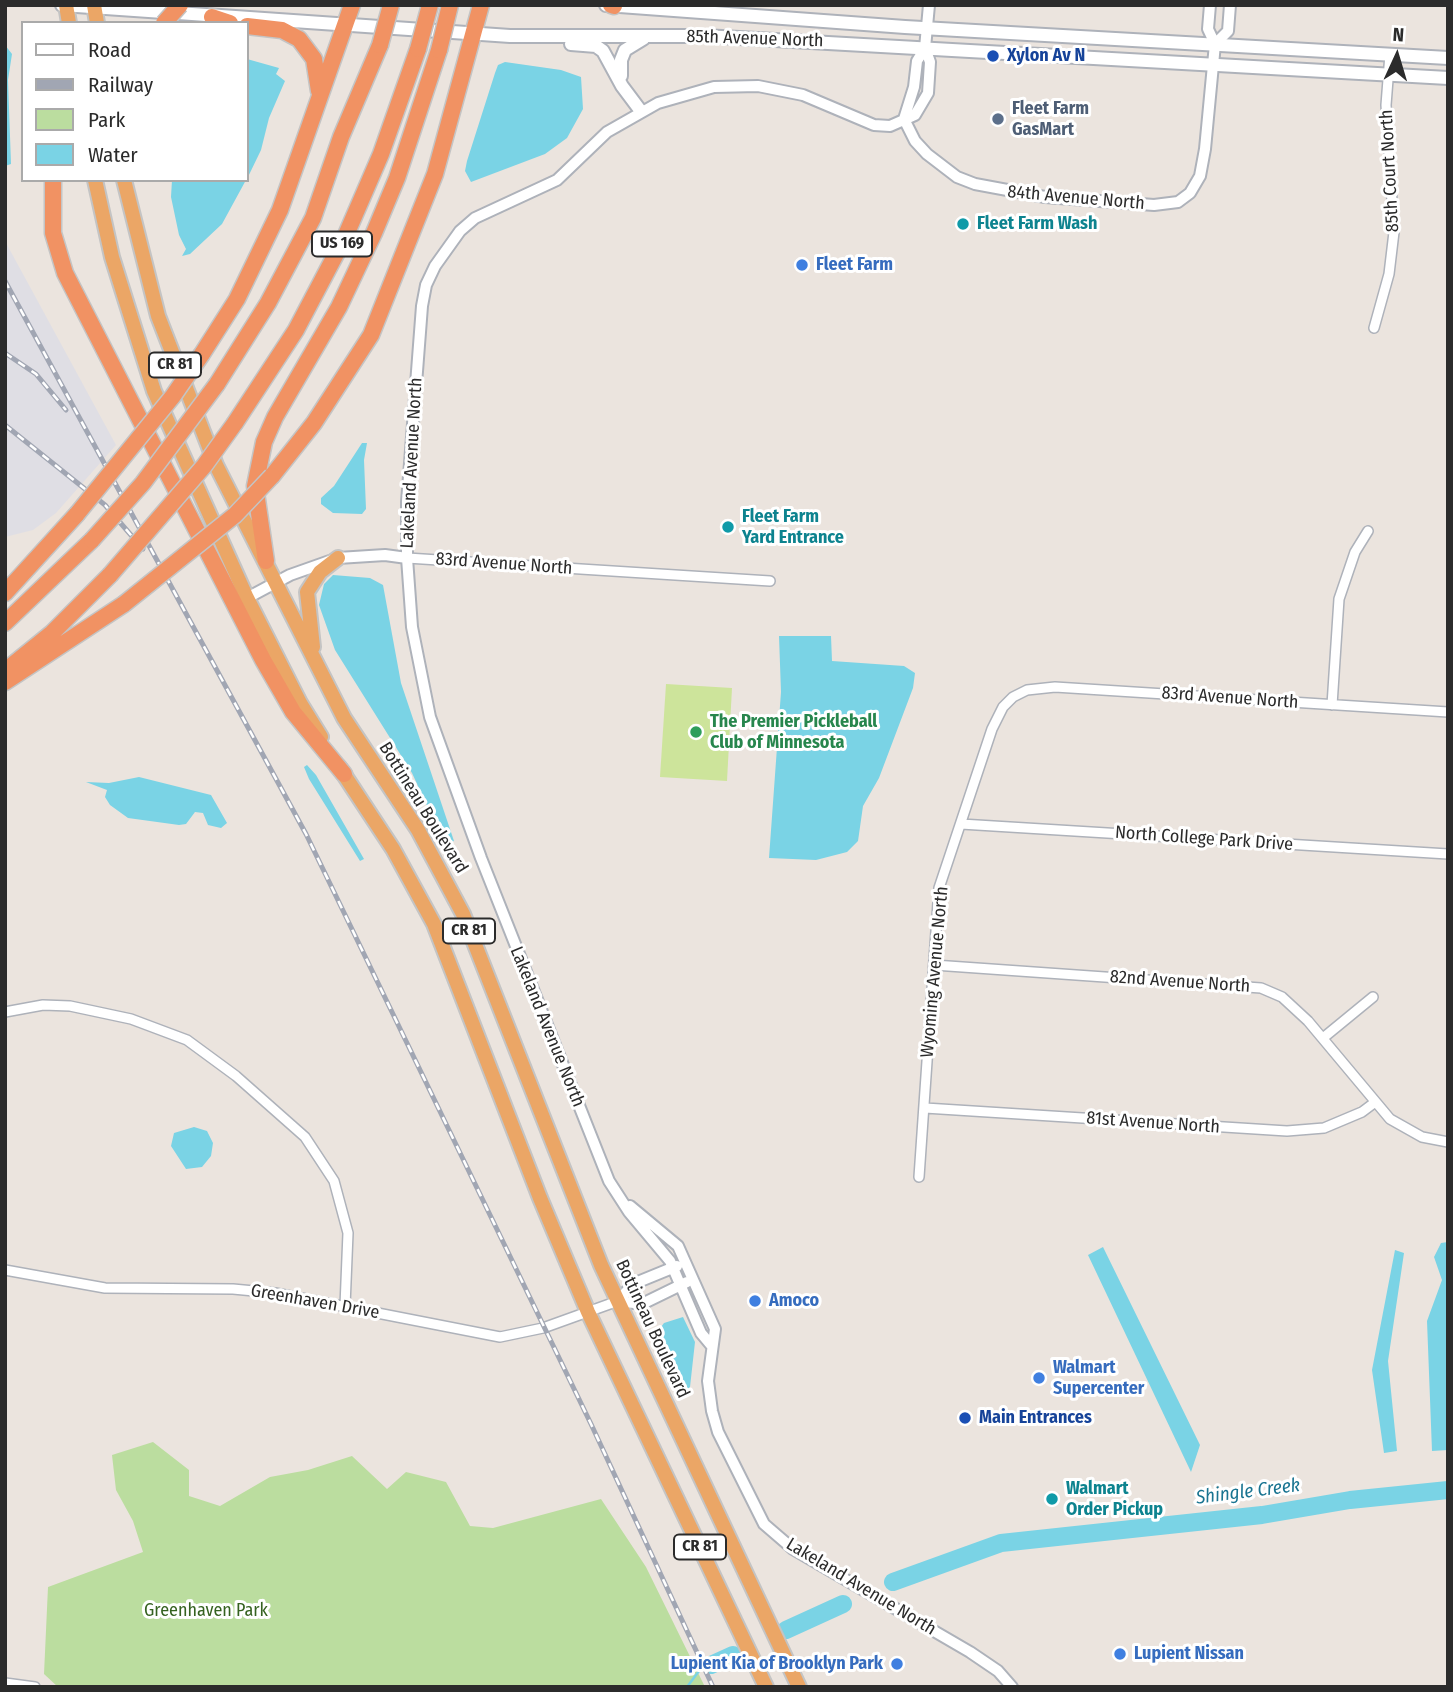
<!DOCTYPE html>
<html>
<head>
<meta charset="utf-8">
<style>
  body { margin:0 }
  #map { position:relative; width:1453px; height:1692px; overflow:hidden; background:#ebe4de; font-family:"Fira Sans Condensed",sans-serif }
  canvas { display:block }
  .frame { position:absolute; inset:0; border:7px solid #2b2b2b; pointer-events:none }
  .legend { position:absolute; left:21px; top:21px; width:228px; height:161px; box-sizing:border-box; background:#fff; border:2px solid #aaa; margin:0; padding:9px 12px; list-style:none; font-size:21px; color:#2b2b2b }
  .legend li { display:flex; align-items:center; gap:14px; height:35px }
  .legend b { width:35px; border:2px solid #aaa }
  .north { position:absolute; left:1362px; top:21px; width:70px; height:70px; -webkit-text-stroke:5px #fff; paint-order:stroke; rotate:4deg; font-size:19px; font-weight:700; line-height:28px; text-align:center; color:#2b2b2b }
  .north::after { content:''; display:block; margin:auto; width:24px; height:32px; background:#2b2b2b; clip-path:polygon(50% 0,100% 100%,50% 72%,0 100%) }
</style>
</head>
<body>
<div id="map">
<canvas width="1453" height="1692"></canvas>
<div class="frame"></div>
<ul class="legend">
<li><b style="height:9px;background:#fff"></b>Road</li>
<li><b style="height:9px;background:#a1a6b3"></b>Railway</li>
<li><b style="height:19px;background:#bbdd9f"></b>Park</li>
<li><b style="height:19px;background:#7ad3e5"></b>Water</li>
</ul>
<div class="north">N</div>
</div>
<script>
const ctx = document.querySelector('canvas').getContext('2d');
ctx.lineJoin = 'round';
function paint(path, color) { ctx.fillStyle = color; ctx.fill(path, 'evenodd'); }
const toPath = rows => new Path2D(rows.map(r => 'M' + r).join(''));
function strokePath(path, color, width, dash) { ctx.strokeStyle = color; ctx.lineWidth = width; ctx.lineCap = dash ? 'butt' : 'round'; ctx.setLineDash(dash || []); ctx.stroke(path); }
function label(font, color, halo, rows, align = 'center') {
  ctx.font = font + ' "Fira Sans Condensed",sans-serif'; ctx.lineWidth = 6; ctx.setLineDash([]); ctx.textBaseline = 'middle'; ctx.strokeStyle = halo; ctx.fillStyle = color; for (const [text, x, y, turn = 0] of rows) {
    ctx.save(); ctx.translate(x, y); ctx.rotate((+turn || 0) * Math.PI / 180); ctx.textAlign = isNaN(turn) ? turn : align; if (halo) ctx.strokeText(text, 0, 0); ctx.fillText(text, 0, 0); ctx.restore();
  }
}
const industrial = toPath([
  [5,241,116,445,56,513,33,530,5,537]
]);
const green = toPath([
  [153,1442,189,1470,189,1496,220,1506,270,1477,308,1470,352,1456,387,1489,406,1472,446,1482,470,1526,493,1528,601,1499,646,1567,705,1687,58,1687,44,1674,48,1587,143,1552,133,1521,116,1490,112,1455]
]);
const pitch = toPath([
  [666,684,732,688,727,781,660,777]
]);
const water = toPath([
  [5,45,12,54,8,80,11,164,5,166],
  [247,59,279,68,276,74,285,81,269,118,261,150,247,179],
  [505,62,561,70,581,77,583,109,567,138,545,154,471,182,465,171,467,161,495,73,498,65],
  [172,180,246,180,222,224,190,254,182,256,186,249,179,235,171,197],
  [362,443,367,443,364,460,366,509,362,514,333,513,321,504,321,498,334,486],
  [333,575,370,578,383,585,401,683,454,841,448,843,441,836,412,773,335,650,319,605,324,584],
  [779,636,831,636,832,661,904,666,915,673,913,688,879,778,863,806,858,841,847,852,816,860,769,858,781,692],
  [307,765,316,775,364,859,360,861,309,779,304,767],
  [139,777,211,795,227,823,221,828,208,825,203,813,195,812,186,824,179,825,128,818,110,805,105,797,107,790,86,782,109,783],
  [194,1127,207,1131,213,1143,211,1156,202,1167,186,1169,171,1146,174,1133],
  [1448,1242,1448,1450,1432,1451,1427,1321,1442,1280,1434,1257,1441,1243],
  [1103,1247,1200,1445,1191,1472,1088,1255],
  [1395,1250,1404,1253,1388,1361,1397,1451,1384,1453,1372,1370],
  [683,1317,695,1342,690,1387,685,1392,662,1338,661,1327,664,1323]
]);
const stream = toPath([
  [687,1687,699,1671]
]);
const river = toPath([
  [893,1582,1001,1543,1262,1515,1350,1500,1448,1490],
  [786,1630,843,1604],
  [711,1665,733,1655]
]);
const minor = toPath([
  [1374,328,1389,274,1394,232,1386,105,1390,54],
  [407,558,770,581],
  [1332,705,1339,599,1355,552,1368,531],
  [961,824,1448,854],
  [934,965,1261,988,1282,997,1308,1021,1390,1119,1422,1137,1448,1142],
  [5,1012,43,1005,70,1006,131,1019,187,1040,236,1076,305,1137,334,1181,348,1233,345,1306],
  [1323,1038,1373,997],
  [925,1108,1287,1131,1324,1128,1362,1112,1374,1103],
  [919,1177,939,888,992,729,1003,707,1013,697,1027,690,1055,687,1448,712],
  [5,1270,105,1288,233,1289,275,1293,500,1337,543,1328,618,1301],
  [5,1683,35,1687]
]);
const tertiary = toPath([
  [1215,44,1228,31,1230,5],
  [904,119,915,141,927,154,957,177,975,184,1045,197,1154,205,1178,202,1190,193,1200,176,1205,149,1215,44,1208,29,1210,5],
  [904,119,914,87,917,61,925,48],
  [247,598,290,575,338,558,385,555,407,558],
  [630,1206,678,1246,715,1329,708,1381,712,1411,718,1432,764,1524,793,1549,970,1652,998,1671,1012,1687],
  [618,1301,642,1304,687,1282],
  [618,1301,633,1284,677,1266],
  [711,1345,701,1333,670,1261,629,1212,609,1181,481,858,430,717,412,627,407,558,407,502,422,306,426,285,435,266,460,231,475,218,557,180,607,132,658,103,714,87,758,86,803,95,874,125,890,126,915,115,928,93,930,62,925,48,929,5]
]);
const secondary = toPath([
  [62,5,510,36,704,36,1448,78],
  [606,5,905,27,1448,58],
  [571,44,596,46,603,51,622,86,640,110],
  [621,76,621,60,625,50,643,39]
]);
const trunk = toPath([
  [66,5,69,23],
  [94,5,97,23],
  [95,180,112,257,154,391,247,598,300,703,321,737],
  [124,180,158,316,216,465,344,718,418,830,463,914,601,1265,799,1687],
  [313,647,307,592,320,572,338,558],
  [339,767,393,849,434,924,540,1198,588,1312,766,1687]
]);
const motorway = toPath([
  [611,5,614,6],
  [212,17,230,23],
  [247,26,282,30,299,39,314,59,319,91],
  [53,180,53,233,65,273,263,660,293,712,344,774],
  [202,354,237,299,280,210,352,5],
  [217,384,268,303,313,218,341,137,380,45],
  [235,423,296,330,346,235,381,154,418,49],
  [272,476,314,423,371,335,435,174,481,5],
  [266,561,255,486,264,442,275,417,339,307,374,233,397,178,439,50],
  [5,593,77,514],
  [5,623,92,540],
  [5,671,52,633,110,575],
  [5,682,124,604]
]);
const rail = toPath([
  [5,281,306,834,591,1424,713,1687],
  [5,353,36,374,66,410],
  [5,425,105,505,143,549]
]);
const motorwayBridge = toPath([
  [164,23,180,5],
  [380,45,391,5],
  [418,49,430,5],
  [439,50,450,5],
  [77,514,173,396,202,354],
  [92,540,143,483,217,384],
  [110,575,204,466,235,423],
  [124,604,235,515,272,476]
]);
const markers = [
  [993,56,7,"#1a4fb4"],
  [998,119,7,"#5c6f8a"],
  [963,224,7,"#0f9aa8"],
  [802,265,7,"#3f7fe0"],
  [728,527,7,"#0f9aa8"],
  [696,732,7,"#2e9e5b"],
  [755,1301,7,"#3f7fe0"],
  [1039,1378,7,"#3f7fe0"],
  [965,1418,7,"#1a4fb4"],
  [1052,1499,7,"#0f9aa8"],
  [1120,1654,7,"#3f7fe0"],
  [897,1664,7,"#3f7fe0"]
];
const shields = [
  [342,244,60],
  [175,365,52],
  [469,931,52],
  [700,1547,52]
];
const shieldNames = [
  ["US 169",342,244],
  ["CR 81",175,365],
  ["CR 81",469,931],
  ["CR 81",700,1547]
];
const streetNames = [
  ["85th Avenue North",755,39,2],
  ["85th Court North",1390,171,-93],
  ["84th Avenue North",1076,198,5],
  ["Lakeland Avenue North",412,463,-87],
  ["83rd Avenue North",504,564,4],
  ["83rd Avenue North",1230,698,4],
  ["Bottineau Boulevard",423,808,58],
  ["North College Park Drive",1204,839,4],
  ["Wyoming Avenue North",935,972,-85],
  ["82nd Avenue North",1180,982,4],
  ["Lakeland Avenue North",547,1027,68],
  ["81st Avenue North",1153,1123,4],
  ["Greenhaven Drive",315,1302,10],
  ["Bottineau Boulevard",652,1329,65],
  ["Lakeland Avenue North",861,1587,31]
];
const transitNames = [
  ["Xylon Av N",1007,56],
  ["Main Entrances",979,1418]
];
const serviceNames = [
  ["Fleet Farm",1012,109],
  ["GasMart",1012,130]
];
const cultureNames = [
  ["Fleet Farm Wash",977,224],
  ["Fleet Farm",742,517],
  ["Yard Entrance",742,538],
  ["Walmart",1066,1489],
  ["Order Pickup",1066,1510]
];
const shopNames = [
  ["Fleet Farm",816,265],
  ["Amoco",769,1301],
  ["Walmart",1053,1368],
  ["Supercenter",1053,1389],
  ["Lupient Nissan",1134,1654],
  ["Lupient Kia of Brooklyn Park",883,1664,"right"]
];
const leisureNames = [
  ["The Premier Pickleball",710,722],
  ["Club of Minnesota",710,743]
];
const parkNames = [
  ["Greenhaven Park",206,1611]
];
const waterNames = [
  ["Shingle Creek",1248,1492,-7]
];
paint(industrial, '#dfdee4');
paint(green, '#bbdd9f');
paint(pitch, '#cde49b');
paint(water, '#7ad3e5');
strokePath(stream, '#7ad3e5', 2.5);
strokePath(river, '#7ad3e5', 18);
strokePath(minor, '#aeb2ba', 12);
strokePath(tertiary, '#aeb2ba', 14);
strokePath(secondary, '#aeb2ba', 16);
strokePath(trunk, '#c4c4c4', 18);
strokePath(motorway, '#c4c4c4', 19);
strokePath(minor, '#fff', 9);
strokePath(tertiary, '#fff', 10);
strokePath(secondary, '#fff', 12);
strokePath(trunk, '#eba666', 14);
strokePath(motorway, '#f19263', 16);
strokePath(rail, '#a1a6b3', 5);
strokePath(rail, '#fff', 2.5, [8]);
strokePath(motorwayBridge, '#c4c4c4', 19, []);
strokePath(motorwayBridge, '#f19263', 16);
for (const [x, y, r, color] of markers) { const dot = new Path2D(); dot.arc(x, y, r, 0, 2 * Math.PI); ctx.fillStyle = color; ctx.fill(dot); strokePath(dot, '#fff', 2.5); }
for (const [x, y, w] of shields) { const box = new Path2D(); box.roundRect(x - w / 2, y - 12.5, w, 25, 5); ctx.fillStyle = '#fff'; ctx.fill(box); strokePath(box, '#2b2b2b', 2); }
label('bold 16px', '#2b2b2b', null, shieldNames);
label('18px', '#2b2b2b', '#fff', streetNames);
label('bold 18px', '#164399', '#fff', transitNames, 'left');
label('bold 18px', '#4e5e75', '#fff', serviceNames, 'left');
label('bold 18px', '#0d838f', '#fff', cultureNames, 'left');
label('bold 18px', '#366cbe', '#fff', shopNames, 'left');
label('bold 18px', '#27864d', '#fff', leisureNames, 'left');
label('18px', '#356220', '#fff', parkNames);
label('italic 19px', '#197491', '#fff', waterNames);
</script>
</body>
</html>
